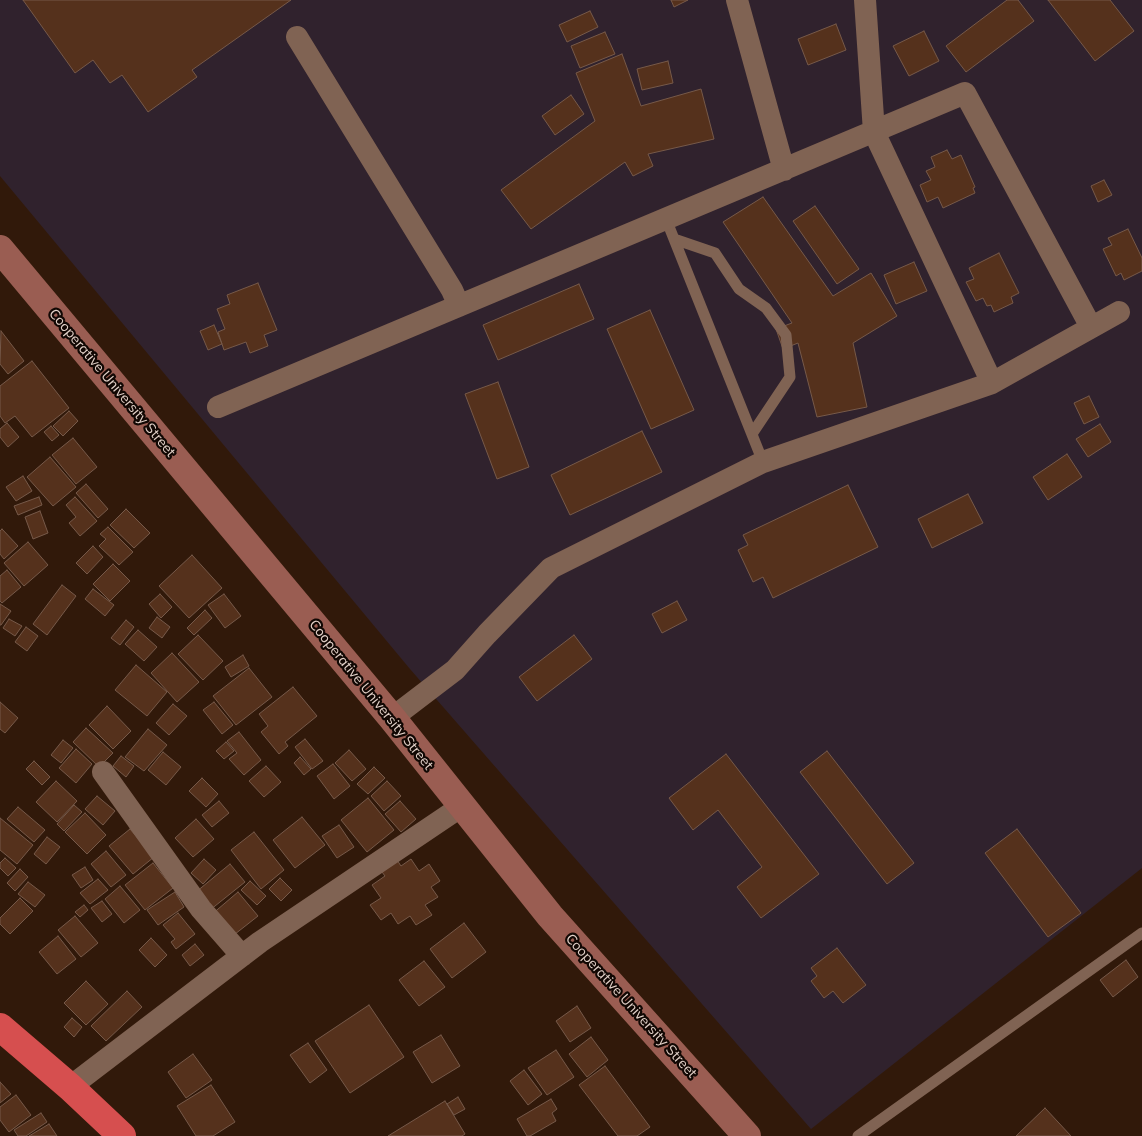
<!DOCTYPE html>
<html>
<head>
<meta charset="utf-8">
<style>
  body { margin:0 }
  canvas { display:block; background:#31190a }
</style>
</head>
<body>
<canvas width="1142" height="1136"></canvas>
<script>
const ctx = document.querySelector('canvas').getContext('2d');
ctx.lineJoin = 'round';
function paint(path, color) { ctx.fillStyle = color; ctx.fill(path, 'evenodd'); }
const toPath = rows => new Path2D(rows.map(r => 'M' + r).join(''));
function strokePath(path, color, width, dash) { ctx.strokeStyle = color; ctx.lineWidth = width; ctx.lineCap = dash ? 'butt' : 'round'; ctx.setLineDash(dash || []); ctx.stroke(path); }
function label(font, color, halo, rows, align = 'center') {
  ctx.font = font + ' Mulish,sans-serif'; ctx.lineWidth = 4.5; ctx.setLineDash([]); ctx.textBaseline = 'middle'; ctx.strokeStyle = halo; ctx.fillStyle = color; for (const [text, x, y, turn = 0] of rows) {
    ctx.save(); ctx.translate(x, y); ctx.rotate((+turn || 0) * Math.PI / 180); ctx.textAlign = isNaN(turn) ? turn : align; if (halo) ctx.strokeText(text, 0, 0); ctx.fillText(text, 0, 0); ctx.restore();
  }
}
const education = toPath([
  [0,0,1142,0,1142,868,811,1129,410,669,0,176]
]);
const building = toPath([
  [23,0,291,0,192,70,197,77,148,112,122,75,110,83,93,60,75,73,23,0],
  [671,0,688,0,674,7,671,0],
  [1007,0,1018,0,1034,21,966,72,946,46,1007,0],
  [1048,0,1110,0,1134,31,1095,61,1048,0],
  [590,11,598,27,567,42,559,25,590,11],
  [836,24,846,50,808,65,798,39,836,24],
  [924,31,939,61,909,76,893,46,924,31],
  [605,32,615,54,580,68,571,46,605,32],
  [622,54,641,106,701,89,714,139,648,154,653,166,633,176,625,162,531,229,501,190,595,121,576,73,622,54],
  [668,61,673,83,642,90,637,69,668,61],
  [571,95,584,114,555,135,542,116,571,95],
  [947,150,952,159,961,155,975,187,973,188,975,193,943,208,938,197,927,202,920,185,931,180,926,171,935,167,931,157,947,150],
  [1104,180,1112,195,1098,202,1091,186,1104,180],
  [763,197,833,296,871,273,897,316,853,343,867,407,817,417,798,343,783,349,776,329,792,323,723,222,763,197],
  [815,206,859,269,837,284,793,221,815,206],
  [1128,229,1142,258,1142,271,1124,280,1121,273,1116,276,1103,249,1112,245,1108,238,1128,229],
  [999,253,1019,293,1011,297,1013,303,994,312,991,305,987,306,983,298,976,301,966,282,974,279,969,268,999,253],
  [914,262,927,291,896,304,884,275,914,262],
  [258,283,277,330,264,335,268,346,250,353,246,342,224,350,218,332,225,329,217,309,230,304,227,295,258,283],
  [579,284,594,319,498,360,483,325,579,284],
  [650,310,694,410,651,429,607,329,650,310],
  [214,325,222,344,208,350,200,331,214,325],
  [1,331,24,361,8,374,0,364,1,331],
  [32,361,69,408,32,437,15,416,5,423,0,416,0,386,32,361],
  [498,382,529,467,497,479,465,394,498,382],
  [1089,396,1099,417,1084,424,1074,403,1089,396],
  [69,411,78,421,63,436,53,426,69,411],
  [7,423,19,437,8,447,0,437,0,429,7,423],
  [1100,424,1111,442,1088,457,1076,439,1100,424],
  [51,426,59,435,52,441,44,432,51,426],
  [642,431,662,472,570,515,551,475,642,431],
  [73,438,97,467,76,484,52,455,73,438],
  [1067,454,1082,477,1048,500,1033,477,1067,454],
  [50,457,76,487,53,506,27,477,50,457],
  [23,476,32,491,16,501,6,487,23,476],
  [86,484,108,509,98,518,76,493,86,484],
  [848,485,878,547,773,598,763,577,753,582,738,550,748,545,743,535,848,485],
  [968,494,983,523,932,548,918,519,968,494],
  [39,497,42,505,18,515,14,506,39,497],
  [75,497,97,521,80,536,69,523,76,517,66,505,75,497],
  [126,509,150,533,134,548,110,525,126,509],
  [40,511,48,533,33,539,25,517,40,511],
  [108,527,133,552,119,565,99,546,106,539,100,534,108,527],
  [2,529,18,546,4,559,0,554,0,531,2,529],
  [28,542,48,565,24,586,4,563,28,542],
  [93,546,103,557,87,574,76,563,93,546],
  [192,555,222,588,189,618,159,586,192,555],
  [113,564,130,581,110,601,93,584,113,564],
  [7,570,21,587,2,603,0,601,0,576,7,570],
  [62,585,76,596,47,635,33,624,62,585],
  [93,589,114,605,105,616,85,599,93,589],
  [160,594,172,607,161,618,149,604,160,594],
  [224,594,241,616,225,628,208,605,224,594],
  [677,601,687,620,662,633,652,614,677,601],
  [0,604,11,611,1,625,0,625,0,604],
  [205,610,212,618,194,635,187,628,205,610],
  [157,617,170,627,162,638,149,628,157,617],
  [9,619,22,626,15,636,3,628,9,619],
  [126,620,134,627,120,645,111,638,126,620],
  [26,627,38,636,27,651,15,642,26,627],
  [138,630,157,647,144,661,125,644,138,630],
  [198,635,223,661,203,680,178,654,198,635],
  [574,635,592,659,537,701,519,677,574,635],
  [172,653,199,682,177,702,151,673,172,653],
  [243,655,249,666,231,677,225,667,243,655],
  [136,665,167,692,147,716,115,690,136,665],
  [249,668,272,697,236,725,213,696,249,668],
  [293,687,317,716,285,742,288,746,279,754,261,732,268,726,259,714,293,687],
  [0,702,18,718,5,733,0,729,0,702],
  [214,702,233,725,222,734,203,710,214,702],
  [173,704,187,716,169,735,156,723,173,704],
  [107,706,131,731,113,749,89,725,107,706],
  [86,728,113,753,99,767,73,742,86,728],
  [148,729,167,745,144,771,125,757,148,729],
  [239,732,261,760,244,775,229,759,237,753,227,741,239,732],
  [305,739,323,761,312,769,295,747,305,739],
  [63,740,73,748,61,763,51,755,63,740],
  [226,742,234,751,224,759,216,751,226,742],
  [76,749,92,764,76,783,59,768,76,749],
  [349,750,366,769,352,781,335,763,349,750],
  [827,751,914,863,887,884,800,772,827,751],
  [163,752,181,767,166,785,148,770,163,752],
  [726,754,819,874,761,918,737,887,762,867,718,810,693,830,669,798,726,754],
  [121,756,134,766,126,777,113,766,121,756],
  [300,757,311,769,304,775,294,763,300,757],
  [34,761,50,777,42,785,26,769,34,761],
  [333,764,350,786,334,799,317,776,333,764],
  [266,766,281,782,264,797,249,781,266,766],
  [374,767,385,778,368,794,357,784,374,767],
  [202,778,218,794,206,807,189,791,202,778],
  [56,781,77,801,57,822,36,802,56,781],
  [387,781,401,796,384,811,371,796,387,781],
  [97,796,115,811,103,825,85,809,97,796],
  [368,798,394,830,367,852,341,820,368,798],
  [219,801,229,813,212,827,202,815,219,801],
  [400,801,416,819,401,832,385,814,400,801],
  [74,805,82,812,64,831,57,824,74,805],
  [18,807,45,830,34,842,7,819,18,807],
  [85,813,106,835,87,854,65,832,85,813],
  [302,817,325,845,295,868,273,840,302,817],
  [0,818,33,845,17,864,0,850,0,818],
  [196,819,214,839,193,857,175,838,196,819],
  [339,825,354,847,337,858,322,836,339,825],
  [130,829,154,857,133,874,109,846,130,829],
  [1017,829,1081,913,1048,937,985,853,1017,829],
  [254,832,284,870,261,889,231,850,254,832],
  [47,837,60,847,46,864,34,854,47,837],
  [106,851,126,875,111,887,91,864,106,851],
  [395,857,401,866,411,859,419,871,429,864,440,881,431,887,438,897,425,905,432,915,416,925,410,916,398,924,391,913,381,920,370,905,381,898,372,885,385,876,379,868,395,857],
  [5,858,16,868,8,876,0,868,0,863,5,858],
  [204,859,216,870,203,884,191,873,204,859],
  [153,863,173,888,145,910,125,885,153,863],
  [230,864,245,882,210,910,196,892,230,864],
  [85,867,93,880,81,888,72,875,85,867],
  [20,869,28,877,15,891,7,883,20,869],
  [280,878,292,890,281,901,269,889,280,878],
  [98,879,108,890,90,904,80,893,98,879],
  [250,881,266,896,257,905,241,890,250,881],
  [28,882,45,895,35,907,18,894,28,882],
  [120,886,140,910,124,923,105,899,120,886],
  [175,892,184,907,158,925,147,910,175,892],
  [238,892,258,916,230,938,211,915,238,892],
  [20,898,33,911,10,934,0,924,0,918,20,898],
  [102,901,112,914,102,922,91,908,102,901],
  [84,905,88,910,80,917,75,912,84,905],
  [178,913,195,934,176,949,171,942,175,939,163,925,178,913],
  [75,916,98,943,81,957,58,930,75,916],
  [464,923,486,952,452,978,430,949,464,923],
  [58,936,76,959,57,974,39,952,58,936],
  [151,938,167,955,155,967,139,950,151,938],
  [195,944,204,955,190,966,182,955,195,944],
  [837,948,866,985,843,1003,833,991,824,998,811,981,817,976,811,968,837,948],
  [1126,960,1138,977,1113,997,1100,980,1126,960],
  [424,961,445,987,419,1006,399,980,424,961],
  [86,981,108,1004,86,1025,64,1003,86,981],
  [127,991,142,1007,106,1041,91,1026,127,991],
  [369,1005,404,1057,350,1093,315,1041,369,1005],
  [577,1006,591,1028,570,1042,556,1021,577,1006],
  [72,1018,82,1027,74,1037,64,1027,72,1018],
  [441,1035,460,1066,432,1083,413,1052,441,1035],
  [591,1037,608,1060,587,1077,569,1054,591,1037],
  [308,1043,327,1070,310,1083,290,1055,308,1043],
  [556,1050,574,1077,547,1095,528,1068,556,1050],
  [193,1054,212,1080,186,1098,168,1072,193,1054],
  [605,1066,650,1127,637,1136,618,1136,579,1085,605,1066],
  [524,1070,542,1094,528,1105,510,1081,524,1070],
  [0,1082,11,1094,0,1103,0,1082],
  [211,1085,235,1122,213,1136,196,1136,177,1106,211,1085],
  [16,1095,31,1115,9,1132,0,1120,0,1107,16,1095],
  [458,1097,465,1109,454,1115,447,1104,458,1097],
  [551,1099,557,1109,552,1113,556,1121,530,1136,527,1136,517,1119,551,1099],
  [445,1101,465,1134,462,1136,388,1136,445,1101],
  [1045,1108,1071,1136,1016,1136,1045,1108],
  [41,1113,47,1122,26,1136,18,1136,14,1130,41,1113],
  [49,1124,57,1136,29,1136,49,1124]
]);
const lane = toPath([
  [666,219,763,462],
  [674,239,715,253,739,289,766,308,786,335,790,377,752,434],
  [858,1136,1142,933]
]);
const street = toPath([
  [737,0,784,170],
  [865,0,874,132,992,383],
  [297,37,452,290,459,306],
  [218,407,965,93,1091,327],
  [392,718,455,670,487,634,551,568,763,462,992,383,1119,312],
  [103,772,201,909,242,956],
  [70,1087,260,942,462,806]
]);
const secondary = toPath([
  [0,249,392,718,550,916,747,1136]
]);
const highway = toPath([
  [0,1027,70,1087,122,1136]
]);
const streetNames = [
  ["Cooperative University Street",112,383,50],
  ["Cooperative University Street",371,695,51],
  ["Cooperative University Street",631,1006,48]
];
paint(education, '#30222d');
paint(building, '#55311c');
strokePath(building, '#765949', 1);
strokePath(lane, '#806353', 11);
strokePath(street, '#806353', 22);
strokePath(secondary, '#9a5d52', 28);
strokePath(highway, '#d64f4f', 28);
label('14px', '#e3d2c9', '#110703', streetNames);
</script>
</body>
</html>
